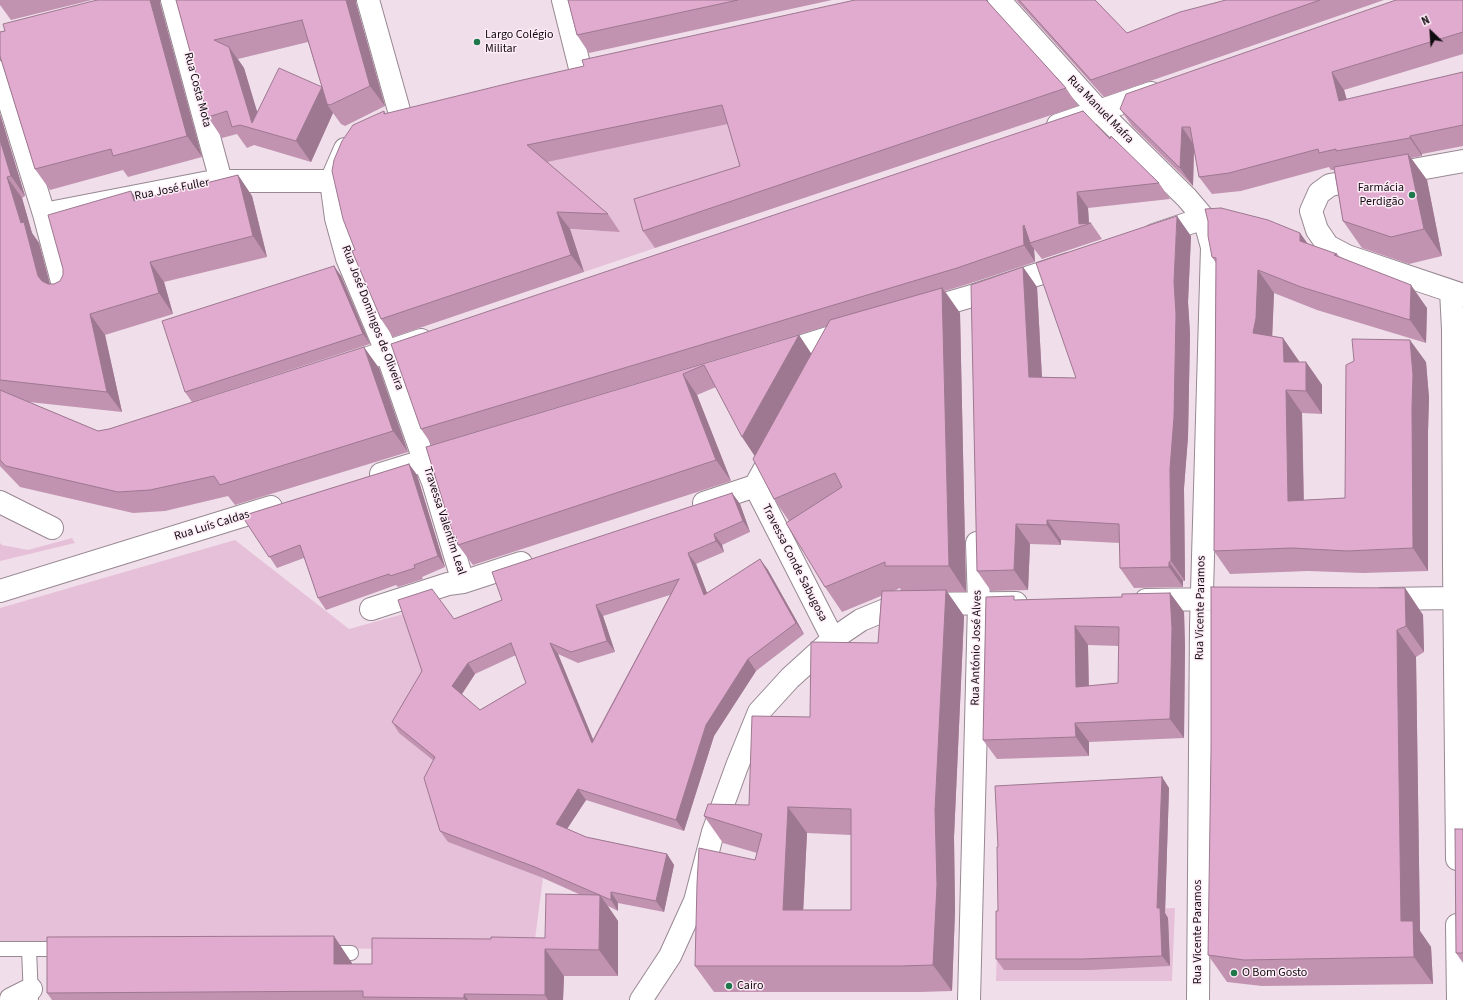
<!DOCTYPE html>
<html>
<head>
<meta charset="utf-8">
<style>
  body { margin:0 }
  #map { position:relative; width:1463px; height:1000px; overflow:hidden; background:#f0deea; font-family:"Source Sans 3",sans-serif }
  canvas { display:block }
  .north { position:absolute; left:1411px; top:12px; width:40px; height:40px; -webkit-text-stroke:3px #feecf7; paint-order:stroke; rotate:335deg; font-size:11px; font-weight:700; line-height:16px; text-align:center; color:#100b0e }
  .north::after { content:''; display:block; margin:auto; width:14px; height:18px; background:#100b0e; clip-path:polygon(50% 0,100% 100%,50% 72%,0 100%) }
</style>
</head>
<body>
<div id="map">
<canvas width="1463" height="1000"></canvas>
<div class="north">N</div>
</div>
<script>
const ctx = document.querySelector('canvas').getContext('2d');
ctx.lineJoin = 'round';
function paint(path, color) { ctx.fillStyle = color; ctx.fill(path, 'evenodd'); }
const toPath = rows => new Path2D(rows.map(r => 'M' + r).join(''));
function strokePath(path, color, width, dash) { ctx.strokeStyle = color; ctx.lineWidth = width; ctx.lineCap = dash ? 'butt' : 'round'; ctx.setLineDash(dash || []); ctx.stroke(path); }
function label(font, color, halo, rows, align = 'center') {
  ctx.font = font + ' "Source Sans 3",sans-serif'; ctx.lineWidth = 3; ctx.setLineDash([]); ctx.textBaseline = 'middle'; ctx.strokeStyle = halo; ctx.fillStyle = color; for (const [text, x, y, turn = 0] of rows) {
    ctx.save(); ctx.translate(x, y); ctx.rotate((+turn || 0) * Math.PI / 180); ctx.textAlign = isNaN(turn) ? turn : align; if (halo) ctx.strokeText(text, 0, 0); ctx.fillText(text, 0, 0); ctx.restore();
  }
}
const green = toPath([
  [767,111,753,184,655,248,584,272,570,232,546,228,598,231,613,226,492,173],
  [72,538,75,543,0,561,0,543,2,545,28,550],
  [235,540,349,629,407,613,427,685,443,768,448,842,543,878,533,954,392,949,0,944,0,608],
  [1175,908,1172,981,996,981,998,914]
]);
const lane = toPath([
  [0,949,29,949,31,998],
  [29,949,65,949],
  [328,953,351,953]
]);
const street = toPath([
  [172,0,221,181],
  [368,0,400,114],
  [563,0,580,68],
  [999,0,1100,112,1187,198,1204,218,1212,247,1201,626,1198,1000],
  [0,72,44,214,65,293],
  [1058,125,1151,93],
  [345,149,331,181,336,218,347,258,386,351,424,460,433,482,463,582],
  [1463,161,1330,185,1319,193,1311,211,1317,230,1328,246,1347,256,1463,295],
  [44,214,204,183,221,181,331,181],
  [1154,235,1204,218],
  [1451,291,1453,329,1454,565,1457,859],
  [924,310,972,296,1069,264],
  [777,354,847,332],
  [342,367,421,340],
  [381,474,459,450],
  [755,486,833,639],
  [0,502,52,528],
  [704,503,755,486,775,450],
  [0,591,271,507],
  [1382,599,1454,598],
  [1146,600,1216,599],
  [371,609,448,584,463,582,521,563],
  [1457,925,1458,1000],
  [11,1000,11,999,31,989],
  [641,1000,670,956,695,901,713,832,737,766,759,712,790,678,833,639,861,620,900,604,1016,603],
  [969,1000,979,604,977,543]
]);
const wall = toPath([
  [0,0,92,0,11,20,0,5],
  [97,0,160,0,160,3,202,157,128,177,123,170,50,190,35,169,1,60,0,60,0,32],
  [176,0,356,3,385,106,345,126,341,124,333,113,311,162,254,145,247,148,237,134,222,138,208,117],
  [308,42,322,87,257,113,244,68,238,59],
  [568,0,832,0,589,53,577,35],
  [1016,0,1096,0,1095,0,1127,33,1226,0,1384,0,1104,97],
  [1463,0,1463,54,1344,90,1347,100,1463,72,1463,146,1422,154,1422,156,1411,158,1427,180,1442,256,1409,264,1362,248,1343,221,1334,170,1331,170,1329,167,1241,191,1212,194,1199,177,1194,151,1193,186,1132,126,1120,109],
  [987,1,1066,88,1078,106,655,248,643,231,740,166,728,124,547,162,608,214,620,232,570,229,584,272,393,337,381,319,355,250,384,111,386,114],
  [0,114,25,196,22,198,32,233,39,243,50,284,54,284,60,281,138,200,238,175,252,196,267,257,164,282,173,314,105,335,122,412,29,402,98,431,109,429,379,368,408,452,235,505,228,496,165,511,133,513,20,487,0,466],
  [1110,139,1159,183,1170,199,1088,208,1089,223,1091,223,1102,239,1042,259,1034,249,1035,262,968,284,945,291,960,313,966,592,947,592,964,616,954,837,955,911,952,991,920,992,714,992,695,966,755,860,757,853,723,843,704,816,749,805,810,717,878,643,881,596,842,612,825,587,789,521,774,499,755,455,716,387,697,395,731,481,473,565,458,545,457,541,454,537,426,447,799,335,811,354,827,326,432,445,421,429],
  [900,588,901,591,894,591],
  [807,833,851,835,851,910,803,910],
  [1300,233,1308,244,1337,254,1339,256,1427,308,1426,343,1317,310,1274,293,1272,336,1283,338,1299,362,1306,362,1322,385,1322,414,1302,413,1304,500,1345,498,1426,362,1429,398,1428,431,1428,571,1363,573,1308,571,1230,574,1214,551,1216,263,1212,257],
  [1191,236,1188,302,1190,334,1188,437,1184,488,1185,581,1183,581,1183,587,1134,588,1120,568,1120,543,1061,540,1061,545,1030,544,1028,590,991,591,977,571,1023,267,1037,287,1042,377,1076,378],
  [334,266,341,276,370,344,192,402,185,392],
  [409,464,417,475,445,567,422,577,423,579,398,587,396,585,326,610,318,598,304,558,277,568,242,516],
  [732,493,740,504,750,532,722,545,724,552,696,564,707,593,760,559,768,570,804,634,756,671,714,736,684,831,586,800,567,829,586,837,667,854,674,865,664,912,618,903,618,911,608,906,618,921,618,976,564,976,563,1000,52,1000,47,993,352,963,352,964,372,964,491,939,545,938,581,895,543,878,448,842,440,831,434,761,399,733,392,722,454,619,502,600],
  [670,595,593,739,558,654,578,663,615,652,603,616],
  [516,655,526,683,480,710,462,694,475,674],
  [1405,588,1423,615,1424,652,1416,657,1420,931,1431,947,1433,984,1262,986,1227,982,1208,955],
  [1170,593,1184,612,1185,647,1184,738,1089,742,1089,756,997,759,983,740,1016,600,1122,597],
  [1088,645,1119,646,1118,683,1089,686],
  [1162,777,1169,788,1165,913,1168,918,1170,966,1091,970,1004,970,996,959,998,911,998,847],
  [1463,829,1463,963,1456,953]
]);
const shadedWall = toPath([
  [150,0,160,0,160,3,202,157,187,136],
  [346,0,356,0,356,3,385,106,370,86],
  [229,47,244,68,263,131,252,123],
  [1332,72,1344,90,1352,119,1339,101],
  [322,87,327,104,333,113,311,162,296,141],
  [0,114,25,196,11,176,0,140],
  [1182,127,1194,145,1193,186,1180,168],
  [1410,136,1422,154,1422,156,1410,138],
  [1408,154,1427,180,1442,256,1424,229],
  [238,175,252,196,267,257,253,236],
  [7,177,22,198,32,233,39,243,53,296,38,276,21,223],
  [131,191,146,212,134,201],
  [1077,192,1088,208,1089,224,1079,224],
  [557,212,570,229,584,272,571,255],
  [1177,216,1191,236,1188,302,1190,334,1188,437,1184,488,1185,581,1171,561,1170,469,1174,282],
  [1023,226,1034,242,1030,243,1034,249,1035,262,1024,245],
  [1300,233,1316,256,1300,241],
  [150,262,164,282,173,314,159,293],
  [334,266,341,276,370,344,363,334],
  [1023,267,1037,287,1043,397,1029,377],
  [1258,270,1274,293,1272,341,1253,333],
  [1411,285,1427,308,1426,343,1410,320],
  [942,288,960,313,966,592,949,566],
  [90,314,105,335,122,412,107,392],
  [799,335,813,356,756,458,742,437],
  [1283,338,1299,361,1300,385,1284,362],
  [1410,340,1426,362,1429,398,1428,431,1428,571,1413,548],
  [364,347,379,368,408,452,393,431],
  [1306,362,1322,385,1322,414,1306,391],
  [683,374,697,395,731,481,716,460],
  [1286,390,1302,413,1304,524,1288,501],
  [409,464,417,475,445,567,438,556],
  [732,493,740,504,750,532,743,521],
  [1047,520,1061,540,1061,545,1047,525],
  [1016,524,1030,544,1028,590,1014,570],
  [714,534,722,545,724,552,716,541],
  [688,553,696,564,712,606,704,595],
  [760,559,768,570,804,634,796,623],
  [1169,562,1183,581,1183,587,1169,567],
  [1405,588,1423,615,1424,652,1406,626],
  [946,590,964,616,954,837,955,911,952,991,933,965,935,810],
  [1170,593,1184,612,1185,647,1184,738,1170,719],
  [596,605,603,616,615,652,607,641],
  [1075,626,1088,645,1089,706,1076,687],
  [1397,630,1416,657,1420,931,1431,947,1433,984,1414,957,1401,921],
  [550,643,558,654,599,754,592,743],
  [748,659,756,671,714,736,684,831,676,820,706,725],
  [468,663,475,674,460,697,452,686],
  [1075,723,1089,742,1089,756,1076,737],
  [1162,777,1169,788,1165,913,1168,918,1170,966,1162,956,1157,908],
  [578,789,586,800,563,835,556,824],
  [788,807,807,833,802,936,783,910],
  [667,854,674,865,664,912,656,901],
  [611,892,618,903,618,911,611,900],
  [600,895,618,921,618,976,599,950],
  [334,936,352,963,352,991,334,964],
  [545,949,564,976,563,1000,548,1000,545,995],
  [464,994,468,1000,465,1000,464,998]
]);
const building = toPath([
  [97,0,150,0,187,136,113,156,111,149,35,169,0,56,0,32,5,31,3,24,97,0],
  [176,0,346,0,370,86,330,105,327,104,322,87,296,141,240,125,232,127,227,111,208,117,176,0],
  [302,20,322,87,279,68,252,123,229,47,214,40,302,20],
  [568,0,738,0,577,35,568,0],
  [855,0,986,0,1066,88,643,231,634,199,740,166,722,105,527,145,608,214,557,212,571,255,381,319,352,251,355,250,343,219,332,171,334,160,342,141,353,125,384,111,384,114,518,81,584,66,582,60,855,0],
  [1019,0,1095,0,1127,33,1180,12,1226,0,1320,0,1091,80,1019,0],
  [1396,0,1463,0,1463,32,1332,72,1339,101,1463,72,1463,125,1410,136,1410,138,1336,151,1336,149,1319,153,1318,149,1229,173,1199,177,1190,127,1182,127,1180,168,1120,109,1126,94,1396,0],
  [1083,111,1110,139,1111,136,1159,183,1077,192,1079,224,1091,223,1030,243,1024,225,1023,226,1024,245,957,268,421,429,391,344,1083,111],
  [0,140,11,176,7,177,21,223,24,222,38,276,42,281,48,284,54,284,60,281,63,275,63,269,48,215,131,191,134,201,238,175,253,236,150,262,159,293,90,314,107,392,0,380,0,140],
  [1408,154,1424,229,1391,237,1343,221,1334,167,1408,154],
  [1221,208,1268,220,1300,233,1300,241,1337,254,1334,255,1411,285,1410,320,1301,287,1258,270,1256,318,1253,333,1283,338,1284,362,1306,362,1306,391,1286,390,1288,501,1345,498,1346,365,1354,361,1352,339,1410,340,1413,375,1412,408,1413,548,1347,551,1292,548,1214,551,1216,258,1212,257,1208,236,1208,221,1205,209,1221,208],
  [1177,216,1174,282,1176,314,1174,417,1170,469,1171,561,1169,562,1169,567,1120,568,1119,524,1047,520,1047,525,1016,524,1014,570,977,571,971,285,1023,267,1029,377,1076,378,1036,263,1177,216],
  [334,266,363,334,185,392,162,321,334,266],
  [942,288,949,566,885,566,885,562,825,587,786,523,842,487,835,473,774,499,753,459,830,320,942,288],
  [799,335,742,437,704,365,683,374,716,460,458,545,456,536,454,537,426,447,799,335],
  [364,347,393,431,220,485,214,476,150,490,118,492,6,466,0,460,0,390,98,431,109,429,364,347],
  [409,464,438,556,414,565,415,568,390,576,389,574,318,598,300,545,269,557,242,516,409,464],
  [732,493,743,521,714,534,716,541,688,553,704,595,760,559,796,623,748,659,706,725,676,820,578,789,556,824,586,837,667,854,656,901,611,892,611,900,535,867,440,831,424,778,435,757,392,722,422,671,398,600,432,589,454,619,502,600,492,572,732,493],
  [679,579,592,743,550,643,571,652,607,641,596,605,679,579],
  [511,643,526,683,480,710,452,686,468,663,511,643],
  [1211,587,1405,588,1406,626,1397,630,1401,921,1413,921,1414,957,1244,960,1208,955,1211,751,1211,587],
  [946,590,935,810,937,885,933,965,901,966,695,966,697,884,699,848,755,860,762,834,704,816,708,804,749,805,752,716,810,717,811,642,878,643,882,591,946,590],
  [788,807,851,809,851,910,783,910,788,807],
  [1170,593,1172,628,1170,719,1075,723,1076,737,983,740,986,597,1014,596,1014,600,1122,597,1122,594,1170,593],
  [1075,626,1119,627,1118,683,1076,687,1075,626],
  [1162,777,1157,908,1160,908,1162,956,1083,959,996,959,996,911,998,911,997,847,998,847,995,786,1162,777],
  [1455,829,1463,829,1463,953,1456,953,1455,829],
  [546,894,600,895,599,950,545,949,545,995,464,994,464,998,363,997,363,991,47,993,47,937,334,936,334,964,372,964,372,938,491,939,491,937,545,938,546,894]
]);
const markers = [
  [477,42,4,"#1f784c"],
  [1412,195,4,"#1f784c"],
  [1234,973,4,"#1f784c"],
  [729,986,4,"#1f784c"]
];
const poiNames = [
  ["Largo Colégio",485,35],
  ["Militar",485,49],
  ["Farmácia",1404,188,"right"],
  ["Perdigão",1404,202,"right"],
  ["O Bom Gosto",1242,973],
  ["Cairo",737,986]
];
const streetNames = [
  ["Rua Costa Mota",197,90,75],
  ["Rua Manuel Mafra",1100,110,46],
  ["Rua José Fuller",172,190,-11],
  ["Rua José Domingos de Oliveira",372,318,69],
  ["Travessa Valentim Leal",444,521,72],
  ["Rua Luís Caldas",212,526,-17],
  ["Travessa Conde Sabugosa",794,563,63],
  ["Rua Vicente Paramos",1201,608,-89],
  ["Rua António José Alves",977,648,-89],
  ["Rua Vicente Paramos",1198,932,-90]
];
paint(green, '#e6c0d8');
strokePath(lane, '#988892', 16);
strokePath(street, '#988892', 24);
strokePath(lane, '#fff', 14);
strokePath(street, '#fff', 22);
paint(wall, '#c193b1');
paint(shadedWall, '#9d7890');
paint(building, '#e0abce');
strokePath(building, '#9d7890', 1);
for (const [x, y, r, color] of markers) { const dot = new Path2D(); dot.arc(x, y, r, 0, 2 * Math.PI); ctx.fillStyle = color; ctx.fill(dot); strokePath(dot, '#feecf7', 1.5); }
label('12px', '#100b0e', '#feecf7', poiNames, 'left');
label('12px', '#100b0e', '#feecf7', streetNames);
</script>
</body>
</html>
